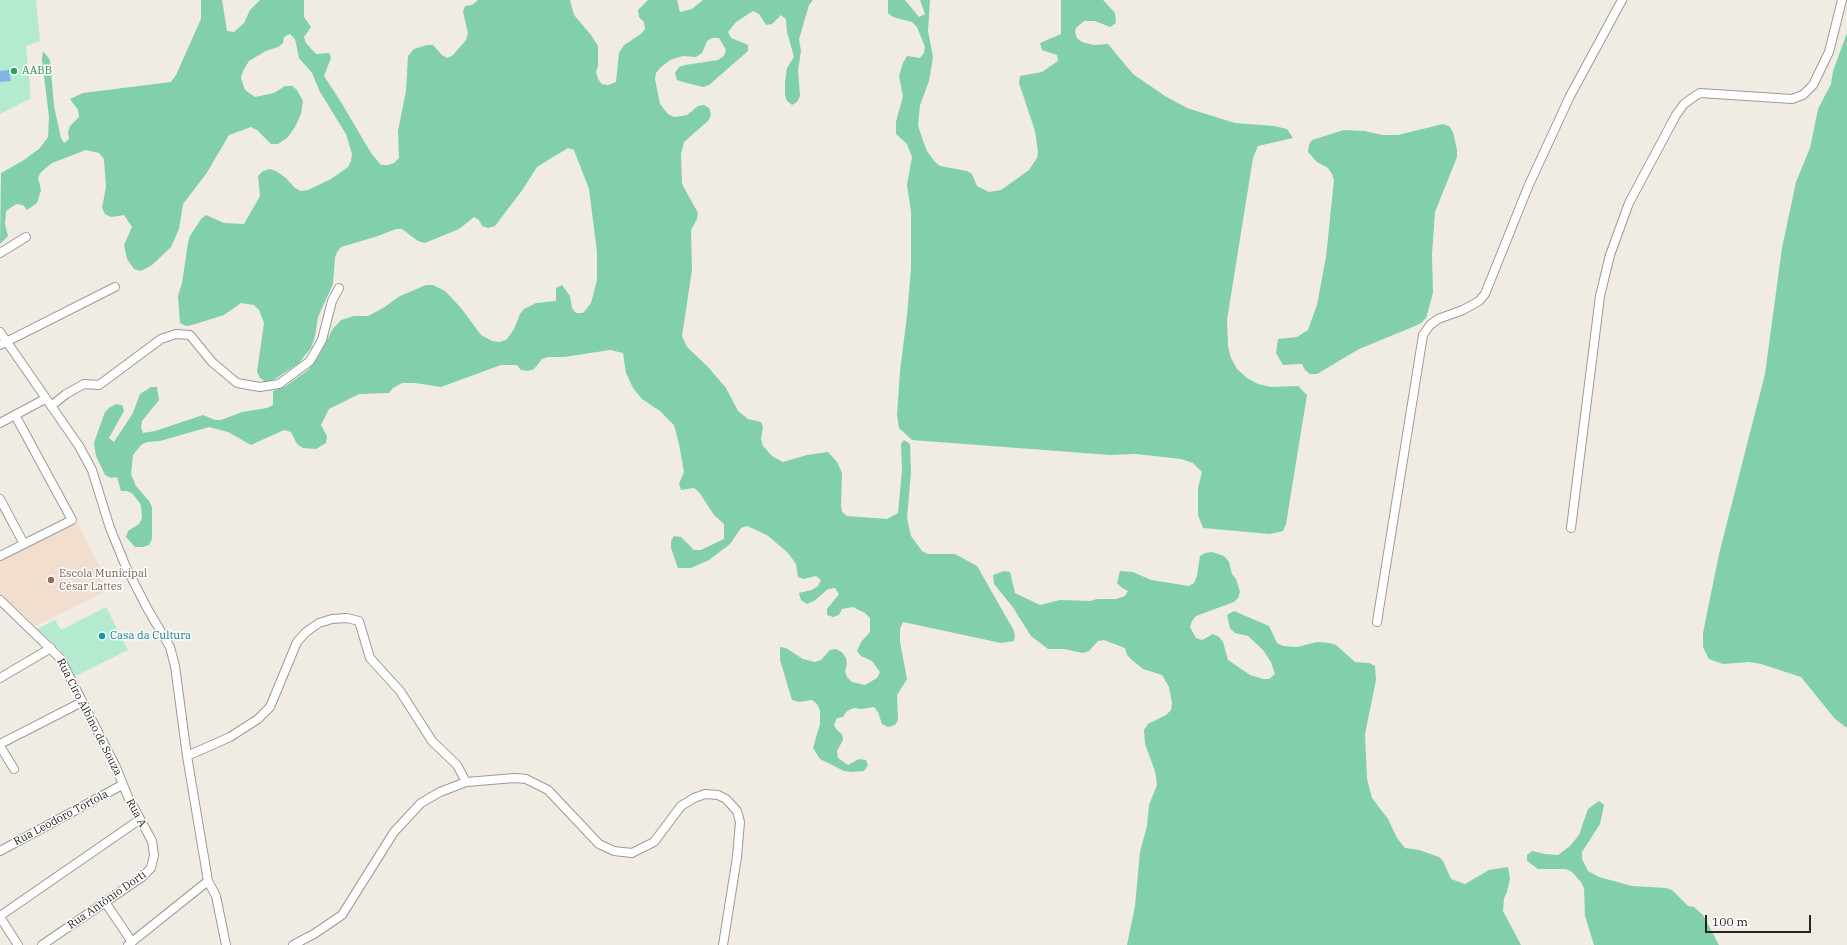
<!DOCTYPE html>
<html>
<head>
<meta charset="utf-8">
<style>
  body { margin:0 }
  #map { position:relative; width:1847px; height:945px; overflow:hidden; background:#f0ece3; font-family:"IBM Plex Serif",serif }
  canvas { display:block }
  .scale { position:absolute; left:1705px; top:915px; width:106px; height:18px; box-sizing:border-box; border:2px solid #272522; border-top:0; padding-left:5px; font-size:12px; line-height:14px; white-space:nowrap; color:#272522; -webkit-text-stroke:3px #fff; paint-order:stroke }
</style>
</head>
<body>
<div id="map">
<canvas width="1847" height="945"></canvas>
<div class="scale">100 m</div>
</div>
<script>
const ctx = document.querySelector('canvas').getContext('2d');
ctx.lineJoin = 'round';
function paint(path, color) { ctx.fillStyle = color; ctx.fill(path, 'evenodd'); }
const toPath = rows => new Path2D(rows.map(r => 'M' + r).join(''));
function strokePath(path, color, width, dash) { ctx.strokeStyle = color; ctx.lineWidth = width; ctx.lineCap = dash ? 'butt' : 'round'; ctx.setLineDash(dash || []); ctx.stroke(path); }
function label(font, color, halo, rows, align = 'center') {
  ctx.font = font + ' "IBM Plex Serif",serif'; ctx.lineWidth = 3; ctx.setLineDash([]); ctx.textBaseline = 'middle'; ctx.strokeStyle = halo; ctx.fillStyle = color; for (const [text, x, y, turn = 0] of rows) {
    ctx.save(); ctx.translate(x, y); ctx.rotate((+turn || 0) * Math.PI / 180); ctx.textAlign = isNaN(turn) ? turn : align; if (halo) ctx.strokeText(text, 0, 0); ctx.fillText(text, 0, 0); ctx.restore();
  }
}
const education = toPath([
  [78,523,100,568,105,592,35,626,0,595,0,560]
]);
const green = toPath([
  [0,0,36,0,40,41,26,46,31,98,0,114],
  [106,607,128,650,75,676,60,650,37,629,55,620,61,630]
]);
const forest = toPath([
  [201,0,222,0,227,31,234,32,244,23,250,10,260,0,304,0,304,17,311,27,304,37,306,43,316,54,329,53,331,58,324,76,341,102,371,153,381,165,388,165,394,163,399,158,398,131,406,91,408,56,414,49,427,45,433,45,442,55,447,58,453,55,466,40,468,33,463,12,465,6,472,5,478,0,570,0,574,15,591,35,598,46,598,66,596,72,598,79,602,84,608,85,616,82,619,53,624,45,641,34,645,29,644,22,639,17,638,10,648,0,677,0,680,12,692,9,703,0,813,0,809,5,799,39,801,51,798,70,800,96,797,102,792,105,787,101,785,95,785,82,787,68,794,57,787,32,786,19,781,15,772,24,766,25,759,14,753,11,736,22,728,32,731,38,748,45,748,51,709,85,703,87,683,82,677,80,675,73,679,67,685,65,718,60,724,56,726,50,719,38,712,38,707,41,702,53,696,57,683,56,670,60,660,68,656,73,655,79,660,104,668,114,674,117,681,116,687,115,698,106,704,105,709,108,711,114,709,120,684,142,681,154,682,184,698,213,697,219,691,230,692,270,682,336,687,347,708,367,726,388,738,411,748,419,761,422,763,427,761,439,763,446,772,456,783,462,807,455,828,452,837,462,842,473,841,506,842,512,847,516,887,519,898,513,902,470,901,444,904,440,910,444,911,472,907,518,911,536,922,551,928,554,955,554,977,566,1013,629,1015,635,1014,641,1001,643,903,622,900,629,900,642,907,679,897,695,898,720,895,725,888,727,882,724,878,712,874,707,861,709,854,708,847,711,843,717,837,718,834,725,837,730,842,734,843,740,837,751,838,758,848,765,859,759,866,760,868,765,864,771,851,772,844,771,820,759,813,748,820,724,820,710,817,704,812,700,799,702,792,700,780,660,780,647,786,648,803,659,815,662,821,660,830,650,836,649,842,652,846,658,847,664,845,671,847,677,852,682,865,685,877,678,880,672,872,661,861,656,857,651,861,642,870,632,870,618,865,613,853,607,842,609,839,615,833,617,827,615,827,609,839,594,835,588,828,589,814,601,807,604,801,600,799,593,812,590,818,586,821,580,816,576,804,579,798,577,796,564,788,553,767,535,747,526,741,528,730,544,709,560,691,568,678,568,671,548,671,541,674,536,681,537,694,550,701,550,724,539,724,524,714,515,699,492,694,488,681,490,679,484,684,472,679,444,674,425,660,411,642,399,633,388,626,373,623,353,610,350,564,357,548,357,542,359,534,369,528,371,521,370,517,365,501,365,441,387,415,383,402,383,393,388,389,393,359,394,329,409,321,425,327,436,326,443,316,449,303,448,297,444,291,432,284,430,251,445,228,432,209,427,160,441,147,442,141,445,133,455,131,474,136,486,149,501,152,507,152,539,149,545,143,547,135,547,126,537,128,531,139,524,142,518,141,505,133,494,127,491,121,491,117,477,111,478,105,475,96,456,94,443,96,437,105,412,110,407,116,404,122,405,124,411,109,438,114,442,133,413,140,394,151,387,157,387,159,400,142,421,141,427,143,433,155,431,203,415,215,420,221,420,242,412,267,408,273,405,273,391,286,386,308,370,320,354,332,330,341,320,354,316,368,316,383,308,400,296,426,285,433,285,445,291,461,308,481,335,492,341,499,342,506,340,510,335,514,329,520,314,524,309,536,303,556,301,556,288,562,285,570,296,572,308,576,313,583,313,591,303,597,280,597,252,589,189,574,150,568,148,537,167,523,189,495,226,488,228,482,226,479,220,474,217,459,229,425,243,418,241,402,229,396,229,378,236,341,247,337,252,335,258,333,284,318,317,315,336,311,348,299,363,272,381,266,382,260,378,257,372,264,323,259,310,254,305,241,303,224,315,192,325,186,326,180,323,178,296,182,283,188,243,190,236,201,219,206,215,224,223,244,224,260,196,258,176,263,171,270,169,276,171,286,178,295,188,301,191,308,190,331,179,348,167,351,161,352,154,346,134,320,92,312,73,299,58,295,39,290,34,284,37,283,43,278,47,266,51,249,61,243,71,241,78,245,90,255,97,274,93,285,86,292,86,297,90,303,101,301,114,295,127,288,137,278,144,271,144,257,130,251,127,229,135,206,174,183,204,179,229,171,247,152,265,141,271,134,269,127,259,124,245,132,227,124,215,111,217,105,214,102,208,106,187,104,159,99,153,86,150,52,163,41,172,38,178,41,190,37,203,27,210,23,205,16,204,6,211,5,224,8,236,0,244,1,173,24,160,40,148,48,137,49,117,42,60,43,51,50,60,54,106,61,138,64,143,69,139,68,132,70,126,79,117,78,110,70,99,83,93,171,82,176,75,201,19],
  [888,0,905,0,919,17,925,14,920,0,930,0,928,31,933,57,929,81,920,105,918,125,922,138,927,151,935,162,940,166,967,171,972,174,977,186,989,192,1001,190,1029,170,1037,158,1038,152,1035,131,1019,83,1020,76,1042,72,1058,61,1057,55,1042,50,1040,43,1061,34,1061,0,1103,0,1115,13,1116,23,1110,27,1095,21,1084,21,1076,28,1075,32,1077,38,1082,42,1094,45,1108,44,1133,74,1165,96,1187,108,1235,123,1274,126,1287,129,1293,138,1258,146,1253,158,1227,320,1228,346,1231,358,1237,369,1247,378,1258,384,1271,387,1298,386,1307,395,1286,524,1283,531,1270,534,1203,528,1198,515,1198,488,1202,472,1193,463,1181,459,1136,454,1110,455,912,440,899,428,897,415,900,371,907,316,911,268,911,212,907,185,912,157,907,144,896,134,896,122,903,96,899,76,903,63,907,56,920,58,924,53,925,47,917,27,912,22,893,17,888,13],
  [1847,33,1847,728,1835,719,1801,677,1761,664,1749,662,1723,664,1709,659,1703,647,1703,633,1719,554,1765,374,1782,248,1796,182,1810,148,1818,109,1831,84,1833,71],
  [1443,124,1449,126,1453,132,1457,150,1457,157,1435,212,1432,254,1433,293,1426,318,1421,323,1415,326,1359,349,1317,374,1310,374,1305,370,1302,364,1283,365,1276,353,1278,339,1297,337,1308,330,1317,305,1326,257,1334,180,1332,174,1328,168,1317,162,1308,152,1309,145,1312,140,1344,130,1364,131,1383,135,1398,135],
  [1212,552,1224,556,1229,562,1232,574,1236,579,1240,592,1238,598,1234,602,1196,616,1192,621,1190,627,1196,638,1202,640,1213,634,1219,637,1223,642,1228,660,1250,675,1263,679,1269,679,1275,674,1271,662,1263,650,1248,636,1235,633,1230,628,1227,615,1234,611,1269,626,1277,643,1283,646,1297,647,1317,642,1330,643,1336,645,1355,662,1369,663,1375,666,1376,680,1365,734,1367,779,1372,798,1388,819,1397,838,1405,848,1419,850,1439,857,1443,861,1451,879,1465,884,1489,870,1508,867,1510,879,1507,892,1504,898,1503,911,1521,945,1127,945,1135,906,1140,852,1147,826,1149,805,1157,785,1155,771,1145,744,1144,730,1148,724,1166,715,1171,710,1172,703,1169,687,1162,675,1143,669,1132,660,1127,655,1125,648,1104,640,1098,641,1089,651,1083,653,1064,649,1048,649,1031,636,1012,606,994,584,993,575,1004,571,1010,572,1015,593,1040,605,1060,600,1090,601,1097,599,1116,599,1125,596,1128,591,1122,588,1117,583,1120,571,1133,572,1151,580,1189,586,1194,583,1197,576,1200,556,1205,553],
  [1599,801,1604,805,1600,824,1582,852,1582,859,1588,871,1599,877,1632,886,1666,888,1672,890,1688,906,1694,907,1703,915,1719,945,1594,945,1585,916,1584,888,1581,882,1572,872,1566,869,1538,869,1527,861,1527,855,1532,851,1545,854,1558,855,1570,846,1579,835,1588,809]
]);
const water = toPath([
  [9,70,11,81,0,82,0,71]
]);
const minor = toPath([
  [0,253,26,237],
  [0,332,79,446,92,470,110,528,126,567,147,608,170,647,175,666,187,756,208,881,128,945],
  [0,345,115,287],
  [51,406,66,394,84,384,99,385,161,339,176,334,190,335,212,362,237,383,260,387,279,384,310,361,322,340,332,301,339,288],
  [0,423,45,399],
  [0,499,24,544],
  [1571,528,1600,296,1610,255,1629,203,1676,115,1684,104,1695,96,1700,93,1792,99,1803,95,1813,85,1829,52,1842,0],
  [0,556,72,520,15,415],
  [0,600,60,658,116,767,128,797,152,841,154,855,151,868,142,877,42,945],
  [1377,622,1423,335,1430,325,1438,319,1463,310,1479,301,1485,294,1528,187,1570,96,1622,0],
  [0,678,51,648],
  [0,744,82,702],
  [0,746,14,769],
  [187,756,230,737,258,719,270,707,297,642,306,632,319,623,332,619,347,618,359,621,370,658,400,691,432,741,457,765,466,782],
  [0,851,122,785],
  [208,881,216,896,226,945],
  [105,902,132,942],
  [0,916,139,820],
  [0,917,18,945],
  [293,945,314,934,342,915,394,832,421,803,440,792,466,782,515,778,526,779,548,790,599,844,614,851,632,853,654,842,681,806,694,798,705,794,718,795,726,799,737,811,740,822,737,857,723,945]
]);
const markers = [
  [14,71,4,"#2e9e5b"],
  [51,580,4,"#8d6e63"],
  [102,636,4,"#0f9aa8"]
];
const leisureNames = [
  ["AABB",22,71]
];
const educationNames = [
  ["Escola Municipal",59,574],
  ["César Lattes",59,587]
];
const cultureNames = [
  ["Casa da Cultura",110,636]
];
const streetNames = [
  ["Rua Ciro Albino de Souza",89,717,63],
  ["Rua A",136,813,62],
  ["Rua Leodoro Tortola",61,818,-28],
  ["Rua Antônio Dorti",107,900,-35]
];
paint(education, '#f2decf');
paint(green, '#b4eacf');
paint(forest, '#81cfab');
paint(water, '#82b4e9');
strokePath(minor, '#9e9a93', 10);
strokePath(minor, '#fff', 8);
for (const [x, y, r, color] of markers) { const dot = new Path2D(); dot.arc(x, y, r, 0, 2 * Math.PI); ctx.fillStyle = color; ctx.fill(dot); strokePath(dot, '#fff', 1.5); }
label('11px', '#27864d', '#fff', leisureNames, 'left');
label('11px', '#785e54', '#fff', educationNames, 'left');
label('11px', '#0d838f', '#fff', cultureNames, 'left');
label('11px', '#272522', '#fff', streetNames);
</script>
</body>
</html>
